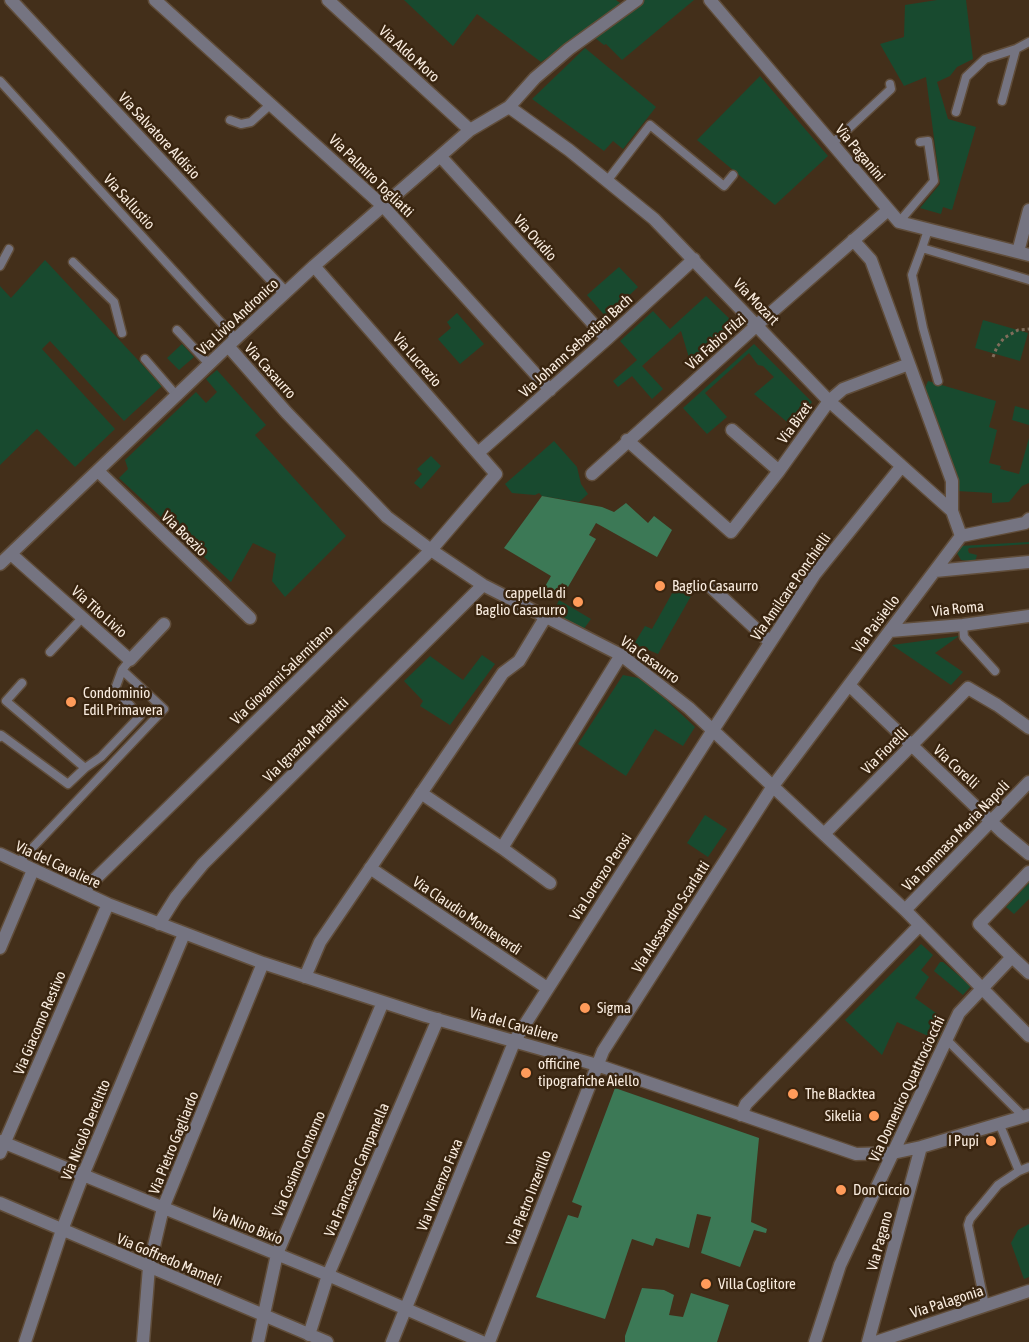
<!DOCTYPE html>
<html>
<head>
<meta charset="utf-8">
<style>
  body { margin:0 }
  canvas { display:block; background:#432f1a }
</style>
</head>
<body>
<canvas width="1029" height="1342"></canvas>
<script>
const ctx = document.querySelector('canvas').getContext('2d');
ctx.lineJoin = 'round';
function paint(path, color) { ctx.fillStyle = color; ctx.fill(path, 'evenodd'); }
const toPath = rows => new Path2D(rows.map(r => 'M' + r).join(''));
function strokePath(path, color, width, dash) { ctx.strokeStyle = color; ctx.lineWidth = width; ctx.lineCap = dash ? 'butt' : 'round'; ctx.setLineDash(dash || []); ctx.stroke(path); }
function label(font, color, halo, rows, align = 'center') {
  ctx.font = font + ' "Asap Condensed",sans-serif'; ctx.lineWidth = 5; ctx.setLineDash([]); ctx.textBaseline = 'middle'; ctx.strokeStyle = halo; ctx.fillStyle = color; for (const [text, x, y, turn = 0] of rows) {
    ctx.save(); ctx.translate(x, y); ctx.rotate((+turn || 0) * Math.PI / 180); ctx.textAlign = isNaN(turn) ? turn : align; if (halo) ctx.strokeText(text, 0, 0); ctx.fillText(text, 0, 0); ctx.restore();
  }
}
const green = toPath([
  [404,0,616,0,624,6,541,62,477,14,453,46],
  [643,0,694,0,622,60,606,44,604,45,594,37],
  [937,0,966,0,973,59,957,67,950,76,937,82,948,119,976,127,952,210,943,207,941,214,920,208,940,184,926,77,904,86,880,44,904,37,905,5],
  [585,48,656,107,623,149,613,141,604,151,532,99],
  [760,76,828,156,775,205,697,140],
  [45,260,162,386,124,421,50,341,42,349,115,429,75,467,37,429,0,465,0,286,11,298],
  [619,267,638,287,606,317,587,295],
  [706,296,735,324,690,365,688,363,690,361,681,331,642,366,663,389,652,399,632,376,618,387,613,381,637,360,620,341,653,311,670,329],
  [457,313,484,344,460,364,438,339,451,328,447,322],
  [983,320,1028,333,1020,361,975,348],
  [182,344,194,357,179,370,167,358],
  [754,344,812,402,793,427,754,394,774,377,763,366,758,365,749,353,705,393,727,417,707,434,683,408],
  [217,370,266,425,255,435,346,536,285,597,272,581,276,554,253,543,231,582,119,478,128,469,125,460,196,392,206,403,217,392,206,379],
  [928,381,996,401,989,427,997,430,989,463,1001,466,1000,469,1019,474,1029,438,1029,483,1022,486,1009,502,992,503,992,493,957,491,925,388],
  [1015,406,1029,410,1029,425,1012,420],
  [554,441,577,467,581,484,588,494,579,502,542,496,539,493,535,495,512,493,505,484],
  [431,456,441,466,421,489,414,483,422,474,417,469],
  [1029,542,1029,544,969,548,968,550,969,553,977,555,975,562,961,560,957,553,960,546],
  [679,581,695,589,658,654,634,644,645,626,652,629],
  [559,600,591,619,583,630,553,613],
  [959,636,935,653,963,672,951,685,892,645],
  [482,655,495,664,450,725,420,706,423,701,404,681,430,656,463,680],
  [623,675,638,678,648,683,695,727,683,746,655,729,626,776,578,744],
  [705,815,727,829,708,857,687,843],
  [1029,883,1029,899,1014,914,1006,907],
  [921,944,933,955,921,970,929,977,915,998,947,1021,937,1040,897,1022,882,1055,845,1020],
  [940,962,943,962,971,986,963,995,934,971],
  [1029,1224,1029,1277,1024,1279,1011,1243,1018,1230]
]);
const forest = toPath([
  [542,496,602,507,614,512,626,503,648,523,654,516,672,530,657,557,596,523,589,535,596,539,568,587,562,583,554,597,543,590,551,576,504,548],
  [615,1088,759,1138,751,1222,767,1229,766,1233,754,1230,740,1267,701,1253,711,1217,697,1214,689,1248,656,1238,653,1246,632,1239,605,1319,536,1297,568,1215,578,1218,582,1206,572,1202],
  [642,1288,664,1290,674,1295,669,1315,683,1317,691,1293,729,1305,717,1342,625,1342,625,1336]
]);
const path = toPath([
  [993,357,997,347,1004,338,1018,330,1029,329]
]);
const lane = toPath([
  [0,81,236,339],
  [1002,101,1016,49,1029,42],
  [956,112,966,77,985,59,1016,49],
  [230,120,241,124,251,122,271,104],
  [833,143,891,89,890,84],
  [607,181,650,125,724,186,733,175],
  [899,222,934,181,928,141,920,142],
  [928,230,922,248,1029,280],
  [922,248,912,275,923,328,938,381],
  [73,262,114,302,122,333],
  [0,266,9,249],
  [177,330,209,364],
  [145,359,177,396],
  [963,625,964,637,995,671],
  [50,652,82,618],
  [22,683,6,701,85,768,101,757,140,716,115,689,122,670],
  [0,737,1,735,68,784,85,768],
  [18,863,164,709,122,670,130,660],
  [947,1040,1024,1117],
  [999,1123,1019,1171],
  [985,1305,968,1225,970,1219,998,1185,1019,1171,1029,1167]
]);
const street = toPath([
  [11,0,285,293],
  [155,0,384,207,550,390],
  [328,0,470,130],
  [710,0,899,222,1029,255],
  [509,107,569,150,654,219,829,401,952,511,961,536],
  [441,157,607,339],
  [853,240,871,260,952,481,952,511],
  [1018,252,1029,210],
  [228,346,286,412,387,517,431,550,483,585,621,655,689,708,905,910,1029,1036],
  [732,430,779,471],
  [627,440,731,532,779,471,829,401,843,389,909,364],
  [478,453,607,339,694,259],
  [98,471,250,618],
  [592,474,757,325,888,210],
  [11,554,130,660,164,624],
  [0,564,228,346,314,266,470,130,509,107,535,78,569,49,637,0],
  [935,571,1029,562],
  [712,588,770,642],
  [890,631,963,625,1029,616],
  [849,685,1001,831,1029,854],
  [421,793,502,848,550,883],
  [824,834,968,688,997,705,1029,728],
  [502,848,621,655],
  [0,854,108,904,263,963,426,1016,597,1065,856,1154,893,1153,921,1147,1029,1115],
  [370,868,547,988],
  [82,892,431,550,496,474,314,266],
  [905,910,1029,782],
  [159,924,176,897,203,864,483,585],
  [0,948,33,870],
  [1012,957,979,924,1029,872],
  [305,977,320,942,503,673,519,661,545,618],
  [741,1115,746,1104,920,925],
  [0,1141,328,1275,482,1342],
  [0,1153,108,904],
  [0,1203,327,1342],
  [309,1335,328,1275,438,1019],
  [25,1342,62,1230,83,1175,184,934],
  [143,1342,149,1267,163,1208,263,963],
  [258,1342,277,1254,383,1002],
  [392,1342,515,1040,713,730,815,574,901,467],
  [489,1342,603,1051,773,786,961,536,1025,523,1029,519],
  [815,1342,840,1265,959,1013,1012,957,1029,973],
  [868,1342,921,1147],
  [876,1342,1029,1291]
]);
const markers = [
  [660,586,6,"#ff9b5a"],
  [578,602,6,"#ff9b5a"],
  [71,702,6,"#ff9b5a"],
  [585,1008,6,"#ff9b5a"],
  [526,1073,6,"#ff9b5a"],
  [793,1094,6,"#ff9b5a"],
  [874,1116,6,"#ff9b5a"],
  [991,1141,6,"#ff9b5a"],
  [841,1190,6,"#ff9b5a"],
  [706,1284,6,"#ff9b5a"]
];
const streetNames = [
  ["Via Aldo Moro",409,54,42],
  ["Via Salvatore Aldisio",159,136,47],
  ["Via Paganini",860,153,50],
  ["Via Palmiro Togliatti",371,176,44],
  ["Via Sallustio",129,202,48],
  ["Via Ovidio",535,238,48],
  ["Via Mozart",756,302,46],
  ["Via Livio Andronico",238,317,-43],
  ["Via Fabio Filzi",716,342,-42],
  ["Via Johann Sebastian Bach",576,346,-42],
  ["Via Lucrezio",417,360,49],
  ["Via Casaurro",270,371,48],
  ["Via Bizet",795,423,-54],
  ["Via Boezio",184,534,44],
  ["Via Amilcare Ponchielli",791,587,-55],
  ["Via Roma",958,609,-6],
  ["Via Tito Livio",99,612,42],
  ["Via Paisiello",876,624,-53],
  ["Via Casaurro",650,660,36],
  ["Via Giovanni Salernitano",282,675,-44],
  ["Via Ignazio Marabitti",306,740,-45],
  ["Via Fiorelli",885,751,-45],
  ["Via Corelli",956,767,43],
  ["Via Tommaso Maria Napoli",956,836,-46],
  ["Via del Cavaliere",58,865,25],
  ["Via Lorenzo Perosi",601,877,-57],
  ["Via Claudio Monteverdi",467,916,34],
  ["Via Alessandro Scarlatti",671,917,-57],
  ["Via Giacomo Restivo",40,1023,-67],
  ["Via del Cavaliere",514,1025,16],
  ["Via Domenico Quattrociocchi",907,1089,-65],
  ["Via Nicolò Derelitto",86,1130,-68],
  ["Via Pietro Gagliardo",174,1143,-68],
  ["Via Cosimo Contorno",299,1164,-67],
  ["Via Francesco Campanella",357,1170,-67],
  ["Via Vincenzo Fuxa",440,1185,-68],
  ["Via Pietro Inzerillo",529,1198,-69],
  ["Via Nino Bixio",247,1226,22],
  ["Via Pagano",880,1241,-75],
  ["Via Goffredo Mameli",169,1260,23],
  ["Via Palagonia",947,1302,-18]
];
const poiNames = [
  ["Baglio Casaurro",672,586],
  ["cappella di",566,593,"right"],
  ["Baglio Casarurro",566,610,"right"],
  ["Condominio",83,693],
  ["Edil Primavera",83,710],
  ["Sigma",597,1008],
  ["officine",538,1064],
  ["tipografiche Aiello",538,1081],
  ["The Blacktea",805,1094],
  ["Sikelia",862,1116,"right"],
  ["I Pupi",979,1141,"right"],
  ["Don Ciccio",853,1190],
  ["Villa Coglitore",718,1284]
];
paint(green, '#184a2f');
paint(forest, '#3c7956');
strokePath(lane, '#604d3a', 11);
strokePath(street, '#604d3a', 15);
strokePath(path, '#7f6d5b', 3, [3, 3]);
strokePath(lane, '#757481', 8);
strokePath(street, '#757481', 12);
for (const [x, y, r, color] of markers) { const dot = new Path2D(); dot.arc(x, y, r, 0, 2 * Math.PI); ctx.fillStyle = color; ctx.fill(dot); strokePath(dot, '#392510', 2); }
label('15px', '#f9ecdf', '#392510', streetNames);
label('15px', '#f9ecdf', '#392510', poiNames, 'left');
</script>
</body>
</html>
